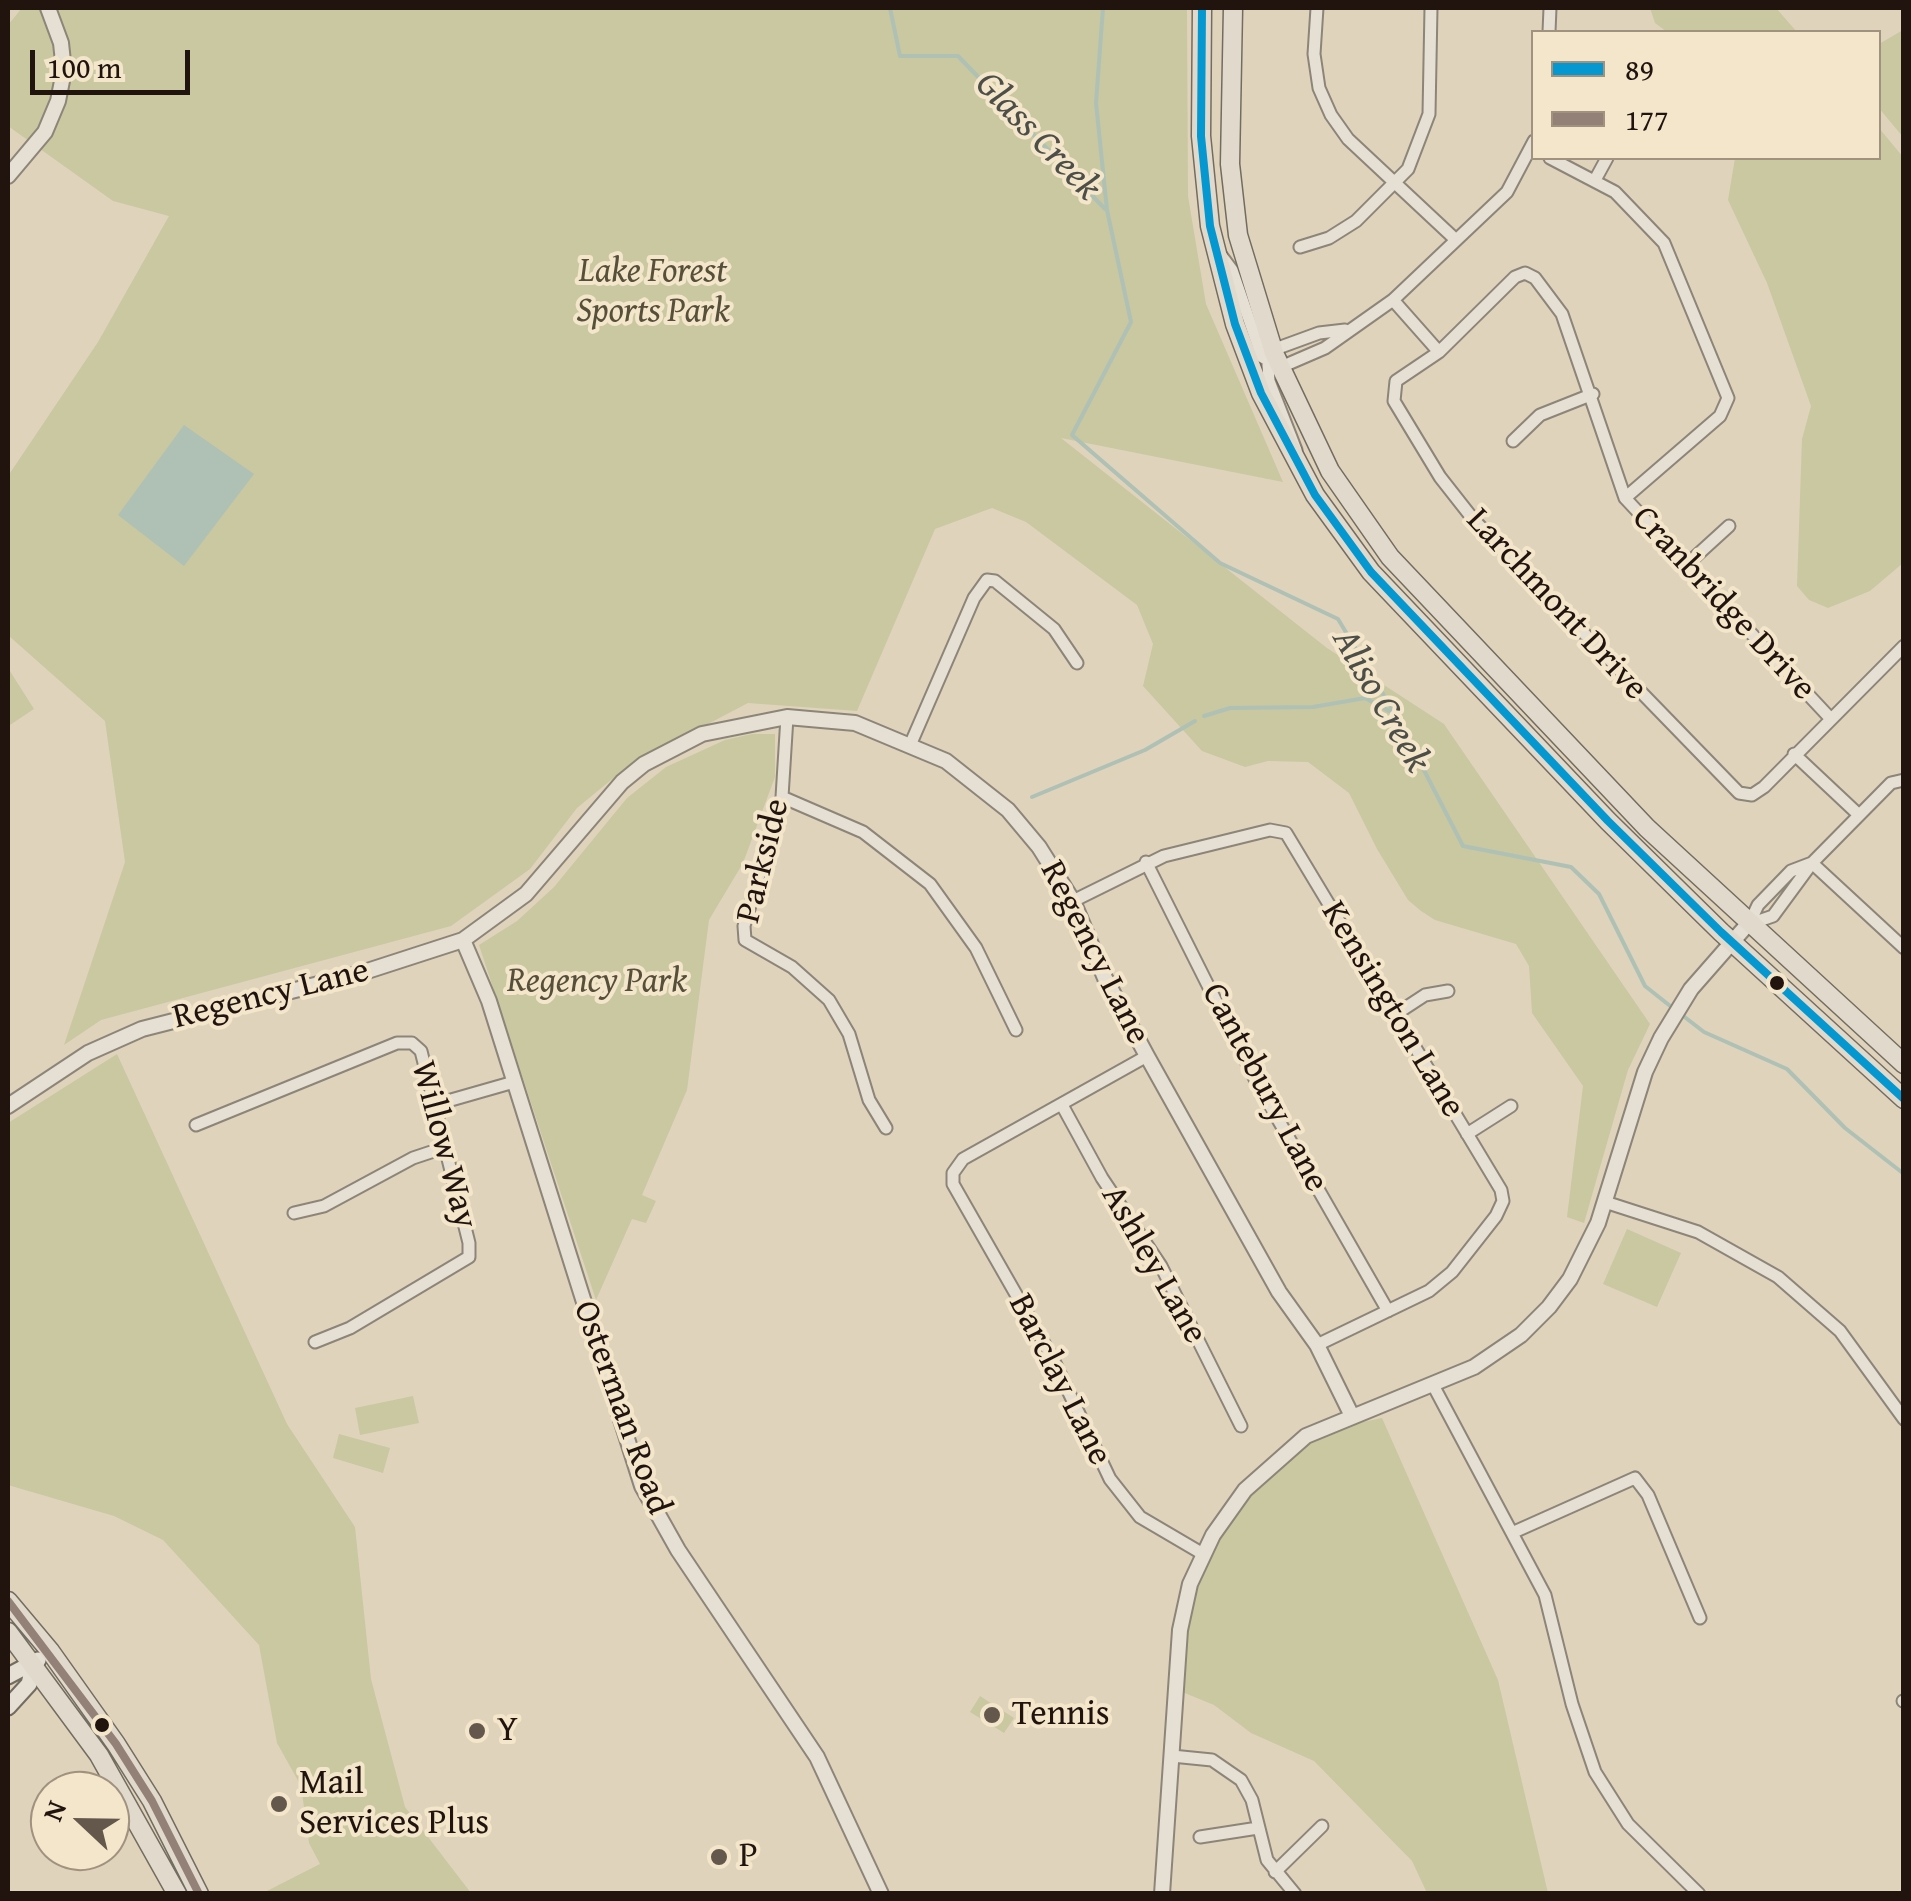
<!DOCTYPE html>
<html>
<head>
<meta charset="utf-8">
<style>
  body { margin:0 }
  #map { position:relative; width:1911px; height:1901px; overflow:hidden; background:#dfd3bc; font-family:"Gentium Book Plus",serif }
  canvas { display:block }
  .frame { position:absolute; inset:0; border:10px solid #21140f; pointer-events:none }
  .legend { position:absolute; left:1531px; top:30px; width:350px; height:130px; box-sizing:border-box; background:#f4e6ca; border:2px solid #a0927f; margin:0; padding:12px 18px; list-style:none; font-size:30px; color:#21140f }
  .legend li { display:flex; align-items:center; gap:20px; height:50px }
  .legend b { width:50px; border:2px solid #a0927f }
  .north { position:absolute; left:30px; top:1771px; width:100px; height:100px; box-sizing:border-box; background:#f4e6ca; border:2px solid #a0927f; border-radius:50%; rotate:292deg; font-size:28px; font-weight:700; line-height:40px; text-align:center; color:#21140f }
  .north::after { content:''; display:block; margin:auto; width:35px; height:45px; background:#64574c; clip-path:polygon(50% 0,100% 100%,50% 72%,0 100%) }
  .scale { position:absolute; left:30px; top:50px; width:160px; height:45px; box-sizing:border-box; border:5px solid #21140f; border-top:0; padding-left:12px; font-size:30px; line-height:35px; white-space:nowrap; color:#21140f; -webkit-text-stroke:8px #f4e6ca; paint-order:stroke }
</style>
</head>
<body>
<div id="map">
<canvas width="1911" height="1901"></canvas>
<div class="frame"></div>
<ul class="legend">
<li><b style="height:12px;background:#0598d0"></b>89</li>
<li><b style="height:12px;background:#938177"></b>177</li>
</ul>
<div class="north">N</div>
<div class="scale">100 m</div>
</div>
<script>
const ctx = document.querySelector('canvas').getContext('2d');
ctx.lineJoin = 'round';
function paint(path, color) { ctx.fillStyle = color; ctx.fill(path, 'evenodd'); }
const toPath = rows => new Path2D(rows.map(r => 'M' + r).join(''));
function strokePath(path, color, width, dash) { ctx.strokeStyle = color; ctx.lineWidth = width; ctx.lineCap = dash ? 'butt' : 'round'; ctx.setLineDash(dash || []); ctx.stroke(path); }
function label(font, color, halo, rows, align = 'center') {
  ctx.font = font + ' "Gentium Book Plus",serif'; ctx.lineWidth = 8; ctx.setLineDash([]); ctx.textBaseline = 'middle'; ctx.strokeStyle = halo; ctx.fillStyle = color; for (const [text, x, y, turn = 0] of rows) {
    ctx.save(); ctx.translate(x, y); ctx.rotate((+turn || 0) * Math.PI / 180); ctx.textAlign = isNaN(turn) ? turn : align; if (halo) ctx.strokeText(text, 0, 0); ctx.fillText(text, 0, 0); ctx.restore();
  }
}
const green = toPath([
  [22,8,1187,8,1188,196,1206,304,1283,482,1061,438,1327,648,1444,724,1650,1024,1628,1070,1584,1223,1567,1217,1583,1086,1532,1013,1529,966,1516,944,1435,920,1421,911,1408,900,1377,849,1349,793,1308,762,1268,761,1245,767,1202,751,1143,686,1153,644,1137,605,1026,522,992,508,935,529,857,711,748,703,628,766,577,808,530,869,451,926,101,1020,64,1045,125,862,105,721,9,636,8,476,98,342,169,216,113,201,8,126,8,25],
  [1650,8,1776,8,1797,32,1667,32,1655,23],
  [1903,30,1903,137,1878,107,1879,44],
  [1879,128,1903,157,1903,563,1870,591,1828,608,1809,600,1797,586,1802,439,1811,406,1767,283,1728,200,1735,158,1878,158],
  [8,668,34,709,10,725,8,721],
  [752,734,775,734,775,777,743,863,709,920,687,1090,642,1195,656,1201,646,1223,632,1219,596,1300,479,945,517,921,554,887,627,798,666,767,725,740],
  [117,1054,287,1424,355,1527,371,1679,405,1807,471,1893,263,1893,320,1864,309,1843,301,1786,277,1743,259,1645,163,1540,114,1516,8,1485,8,1123],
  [1627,1229,1681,1253,1657,1307,1603,1284],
  [413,1396,419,1423,360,1435,355,1408],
  [1382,1418,1498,1680,1548,1893,1427,1893,1412,1861,1314,1761,1251,1733,1214,1705,1175,1689,1195,1572,1245,1490,1315,1432],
  [339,1434,390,1448,383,1473,333,1458],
  [980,1696,1014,1718,1004,1733,970,1712]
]);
const water = toPath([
  [184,425,254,474,184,566,118,515]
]);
const stream = toPath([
  [890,8,900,56,958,56,1105,209],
  [1103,8,1096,103,1107,210,1131,322,1072,435,1220,563,1338,619,1395,714,1463,846,1571,867,1599,894,1645,986,1674,1009],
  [1204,716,1230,708,1313,707,1365,698,1393,713],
  [1032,797,1145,750,1195,721],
  [1682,1015,1704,1032,1787,1069,1845,1128,1904,1174]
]);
const minor = toPath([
  [1317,8,1314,54,1319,88,1331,115,1348,139,1456,240],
  [1549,32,1550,8],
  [1550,158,1615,192,1664,243,1728,398,1720,416,1625,498],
  [1595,180,1607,158],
  [1300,247,1329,238,1356,221,1408,169,1429,114,1431,8],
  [1220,254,1232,270,1262,357,1281,367,1325,348,1393,300,1507,192,1534,141],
  [1393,300,1439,352],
  [1513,441,1540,415,1593,394],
  [1296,450,1269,381,1268,365,1278,348,1319,333,1345,330],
  [1684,567,1729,526],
  [787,717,782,797,744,926,745,940,792,967,829,1000,849,1034,869,1100,886,1128],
  [1830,718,1625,498,1562,314,1535,278,1525,273,1515,277,1439,352,1396,381,1394,401,1440,477,1473,519,1739,793,1752,795,1764,787,1904,646],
  [911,743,974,598,987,580,995,581,1054,629,1077,663],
  [1794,754,1859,815],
  [782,797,863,832,930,884,976,948,1016,1030],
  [1146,862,1256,1081,1388,1311],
  [1812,863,1904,948],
  [1073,901,1164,856,1270,830,1286,833,1501,1190,1503,1201,1496,1216,1452,1272,1429,1291,1317,1345],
  [1749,924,1758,905,1791,871,1812,863],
  [1750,924,1773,916,1812,863,1891,783,1904,780],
  [1396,1014,1425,995,1448,991],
  [1147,1056,963,1159,953,1173,953,1184,1053,1359,1110,1479,1140,1517,1203,1554],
  [437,1104,514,1082],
  [1062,1105,1102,1178,1161,1266,1241,1426],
  [196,1125,397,1043,412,1043,421,1051,469,1243,469,1257,350,1328,315,1342],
  [1467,1134,1511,1106],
  [1605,1202,1698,1232,1778,1277,1840,1331,1904,1419],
  [294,1213,324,1206,413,1158,446,1147],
  [1433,1385,1545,1595,1572,1704,1595,1772,1628,1824,1699,1894],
  [1514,1532,1635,1478,1648,1495,1700,1618],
  [1903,1701,1904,1701],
  [1172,1756,1212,1760,1241,1780,1252,1800,1267,1860,1295,1894],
  [1200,1837,1258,1828],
  [1275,1872,1322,1826]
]);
const tertiary = toPath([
  [8,176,45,132,58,101,64,71,61,43,48,8],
  [463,940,489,1001,642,1486,678,1550,817,1757,881,1894],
  [8,1106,88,1053,142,1029,358,974,463,940,526,894,622,782,644,764,702,734,787,717,855,723,946,761,1008,810,1039,847,1073,901,1105,978,1147,1056,1279,1292,1317,1345,1351,1414],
  [1162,1894,1180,1630,1190,1584,1213,1535,1245,1490,1306,1436,1474,1367,1521,1335,1549,1307,1570,1279,1598,1223,1645,1072,1661,1038,1691,989,1748,924]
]);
const secondary = toPath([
  [8,1676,38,1660],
  [8,1707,29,1684,34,1663]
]);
const primary = toPath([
  [1202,8,1201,136,1210,226,1235,324,1261,393,1315,495,1371,572,1608,821,1721,932,1904,1099],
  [1233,8,1230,164,1238,235,1274,353,1330,471,1390,557,1647,828,1904,1064],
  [8,1601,50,1651,116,1744,152,1801,199,1894],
  [8,1632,99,1755,177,1894]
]);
const bus1 = toPath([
  [1202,8,1201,136,1210,226,1235,324,1261,393,1315,495,1371,572,1608,821,1721,932,1904,1099]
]);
const bus2 = toPath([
  [8,1601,116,1744,152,1801,199,1894]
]);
const markers = [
  [1777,983,9,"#21140f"],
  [992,1715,10,"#64574c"],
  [102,1725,9,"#21140f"],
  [477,1731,10,"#64574c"],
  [279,1804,10,"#64574c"],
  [719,1857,10,"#64574c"]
];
const parkNames = [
  ["Lake Forest",653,272],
  ["Sports Park",653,312],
  ["Regency Park",597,982]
];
const streetNames = [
  ["Cranbridge Drive",1723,604,47],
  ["Larchmont Drive",1556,605,47],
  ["Parkside",764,861,-76],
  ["Regency Lane",1094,953,63],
  ["Regency Lane",271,995,-14],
  ["Kensington Lane",1392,1010,59],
  ["Cantebury Lane",1264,1088,62],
  ["Willow Way",443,1145,75],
  ["Ashley Lane",1153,1265,60],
  ["Barclay Lane",1059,1380,63],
  ["Osterman Road",621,1408,70]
];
const poiNames = [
  ["Tennis",1012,1715],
  ["Y",497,1731],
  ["Mail",299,1784],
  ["Services Plus",299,1824],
  ["P",739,1857]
];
const waterNames = [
  ["Glass Creek",1037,137,46],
  ["Aliso Creek",1380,701,60]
];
paint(green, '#c9c8a1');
paint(water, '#afc1b4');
strokePath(stream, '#afc1b4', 4);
strokePath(minor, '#8d8578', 15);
strokePath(tertiary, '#8d8578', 18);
strokePath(secondary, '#736c60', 19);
strokePath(primary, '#736c60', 21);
strokePath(minor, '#e5dfd4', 11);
strokePath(tertiary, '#e5dfd4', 14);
strokePath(secondary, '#e5dfd4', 15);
strokePath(primary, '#e1dacc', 18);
strokePath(bus1, '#0598d0', 8);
strokePath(bus2, '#938177', 8);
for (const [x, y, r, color] of markers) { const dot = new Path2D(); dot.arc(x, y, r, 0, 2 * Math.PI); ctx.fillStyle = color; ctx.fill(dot); strokePath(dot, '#f4e6ca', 4); }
label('italic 35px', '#56503a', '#f4e6ca', parkNames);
label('35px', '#21140f', '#f4e6ca', streetNames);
label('35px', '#21140f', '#f4e6ca', poiNames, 'left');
label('italic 38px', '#4c4e47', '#f4e6ca', waterNames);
</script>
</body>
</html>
